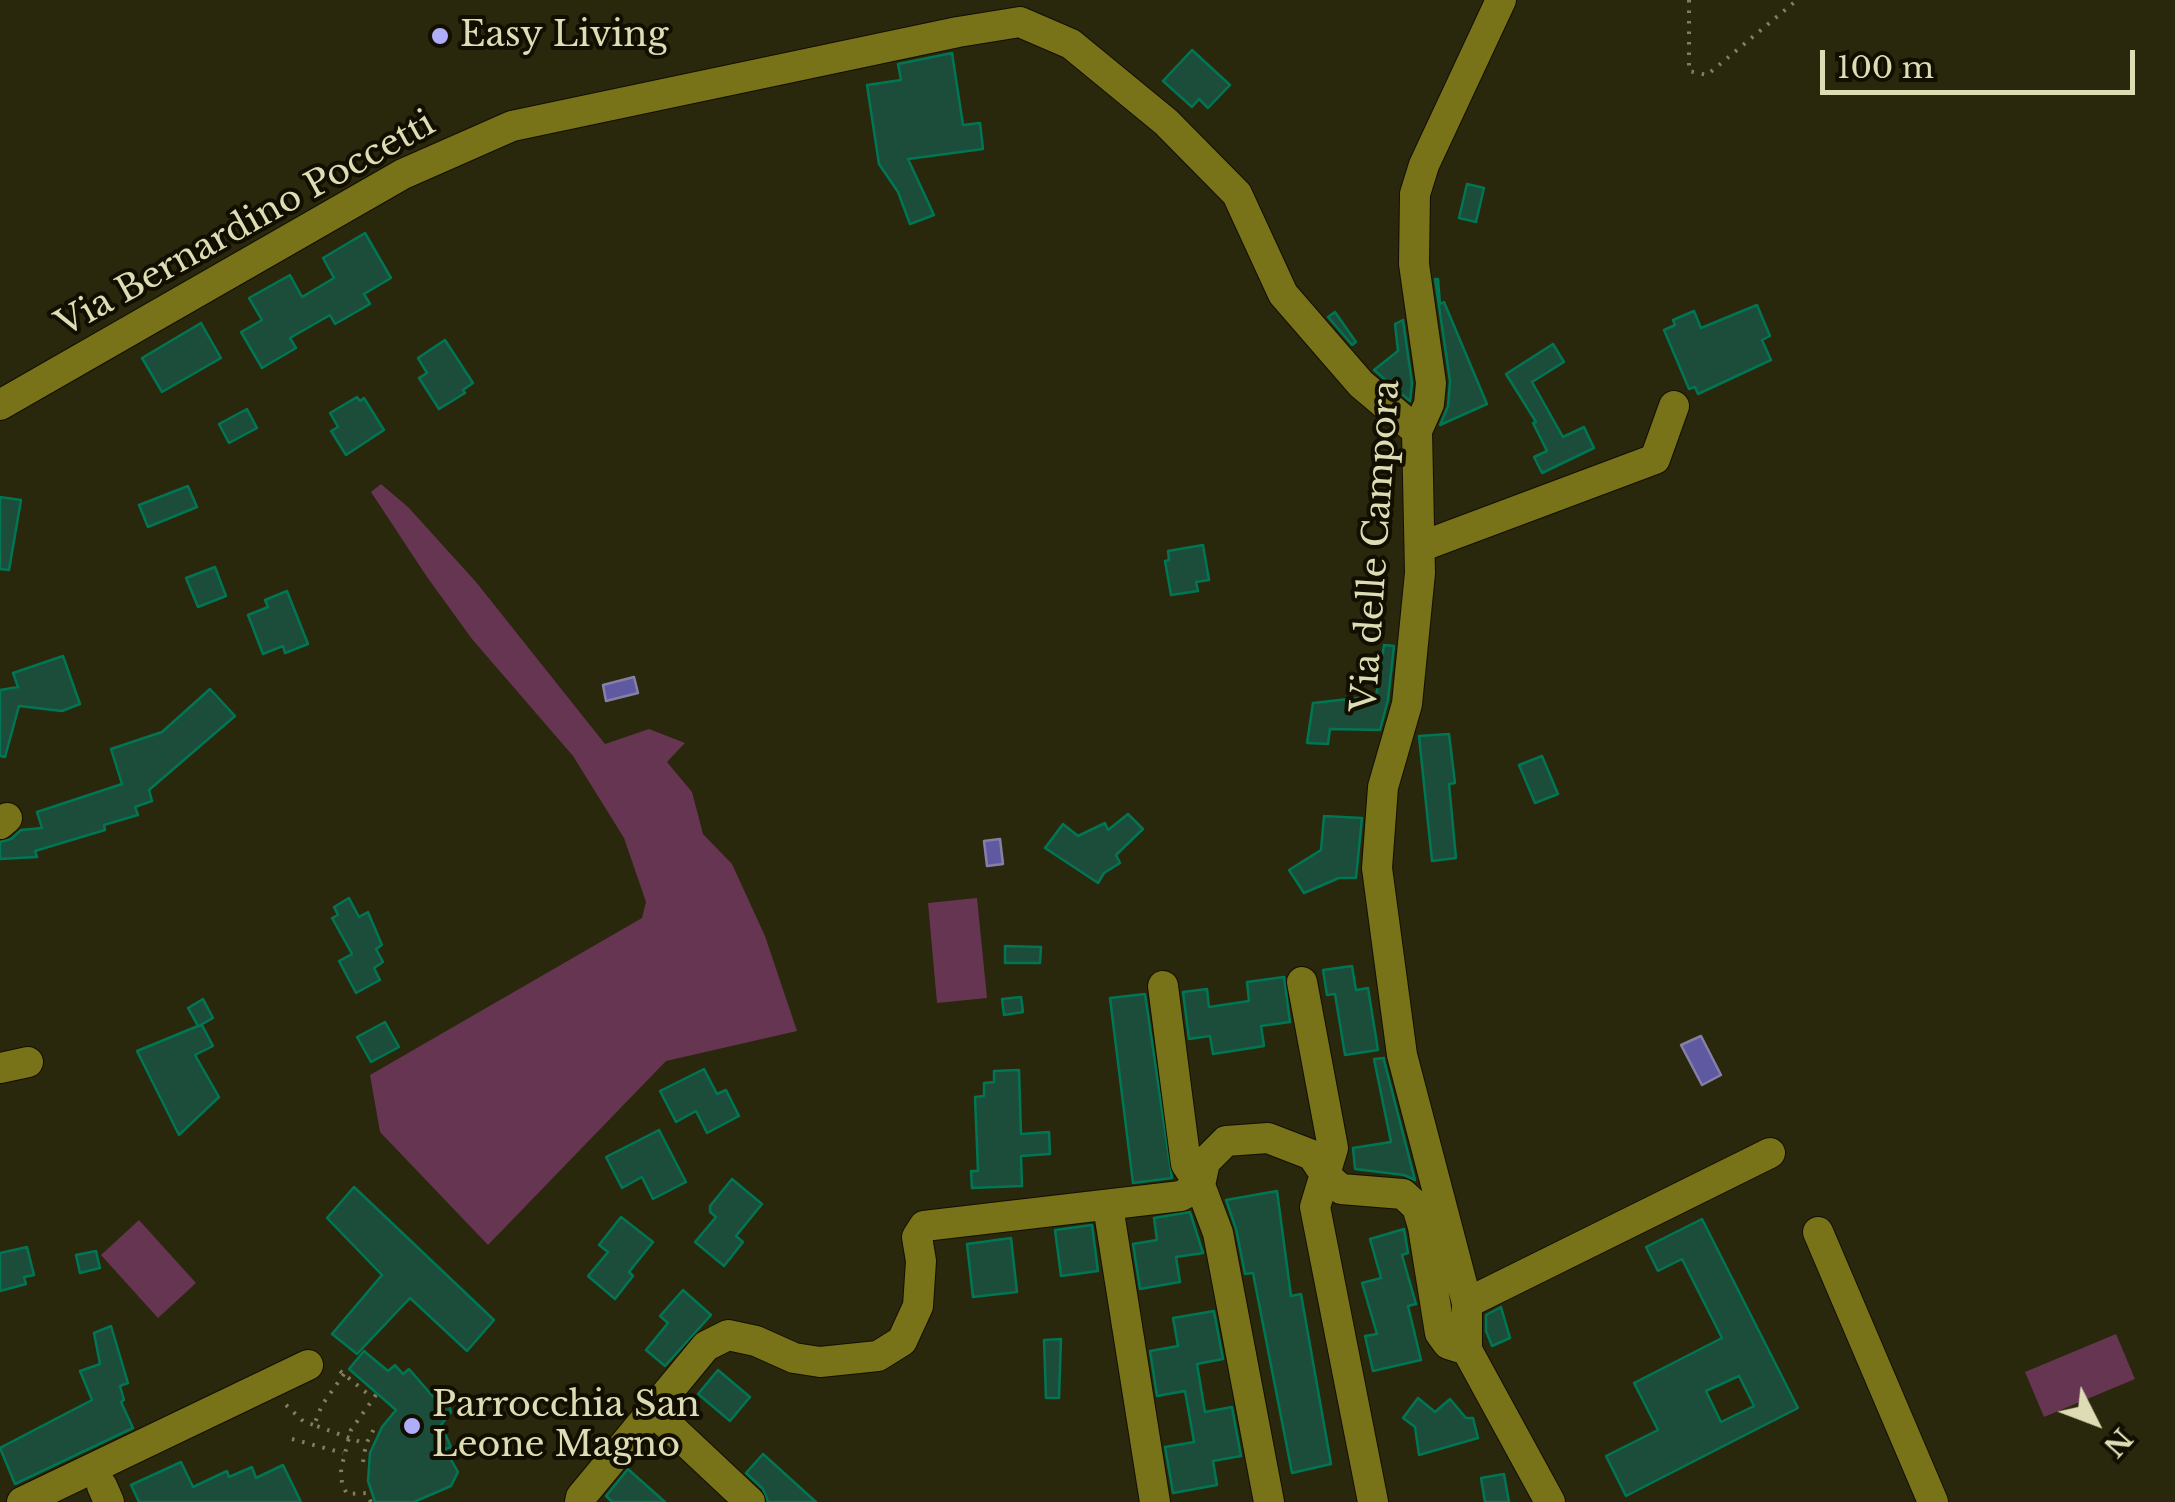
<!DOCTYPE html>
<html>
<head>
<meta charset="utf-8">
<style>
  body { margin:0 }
  #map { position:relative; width:2175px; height:1502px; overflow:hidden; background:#29270c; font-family:"Libre Baskerville",serif }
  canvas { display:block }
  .north { position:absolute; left:2045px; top:1372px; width:100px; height:100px; -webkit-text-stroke:8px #120f00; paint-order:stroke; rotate:132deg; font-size:28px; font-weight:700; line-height:40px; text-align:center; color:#dddcb4 }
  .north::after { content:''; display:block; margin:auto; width:35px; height:45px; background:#dddcb4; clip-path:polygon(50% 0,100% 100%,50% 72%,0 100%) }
  .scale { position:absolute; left:1820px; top:50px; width:315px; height:45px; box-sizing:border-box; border:5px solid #dddcb4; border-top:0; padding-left:12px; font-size:30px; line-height:35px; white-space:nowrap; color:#dddcb4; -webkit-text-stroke:8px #120f00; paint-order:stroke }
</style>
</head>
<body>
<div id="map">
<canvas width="2175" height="1502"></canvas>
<div class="north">N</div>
<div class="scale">100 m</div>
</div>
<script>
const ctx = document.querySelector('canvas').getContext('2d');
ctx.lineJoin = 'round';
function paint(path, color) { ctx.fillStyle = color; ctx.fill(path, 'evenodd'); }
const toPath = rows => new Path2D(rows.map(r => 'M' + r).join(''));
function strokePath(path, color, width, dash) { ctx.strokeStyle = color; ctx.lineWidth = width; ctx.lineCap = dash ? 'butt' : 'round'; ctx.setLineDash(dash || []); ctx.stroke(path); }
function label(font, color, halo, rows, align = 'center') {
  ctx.font = font + ' "Libre Baskerville",serif'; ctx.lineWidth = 8; ctx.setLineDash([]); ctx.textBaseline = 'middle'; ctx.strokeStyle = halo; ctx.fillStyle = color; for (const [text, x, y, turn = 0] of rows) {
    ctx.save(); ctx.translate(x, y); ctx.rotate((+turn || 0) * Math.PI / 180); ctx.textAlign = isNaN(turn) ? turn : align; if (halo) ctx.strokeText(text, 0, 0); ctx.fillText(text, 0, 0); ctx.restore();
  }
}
const green = toPath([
  [381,484,408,507,476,582,605,744,649,729,685,743,667,762,692,792,703,834,732,864,765,936,797,1031,666,1061,488,1245,380,1132,370,1075,642,918,646,902,624,838,573,756,472,639,427,577,371,492],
  [977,898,987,998,937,1003,928,903],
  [139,1220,196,1283,158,1318,101,1255],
  [2116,1334,2135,1379,2044,1417,2025,1372]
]);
const water = toPath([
  [634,677,638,693,606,701,603,685,634,677],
  [1000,839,1003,864,987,866,984,841,1000,839],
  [1701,1036,1721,1075,1702,1085,1681,1045,1701,1036]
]);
const building = toPath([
  [1192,50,1230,85,1208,108,1199,99,1192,107,1163,81,1192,50],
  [952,53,963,125,980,123,983,149,908,159,934,215,910,224,898,192,879,164,867,85,901,80,898,64,952,53],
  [1467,184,1484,188,1476,222,1459,218,1467,184],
  [365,233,391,278,364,294,370,304,335,324,330,315,290,338,296,348,262,368,241,332,262,320,249,298,290,275,302,297,334,278,323,258,365,233],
  [1435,279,1438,279,1440,304,1444,302,1487,404,1440,425,1448,406,1450,381,1435,279],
  [1757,305,1770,336,1762,340,1771,360,1698,394,1695,387,1689,389,1664,330,1675,325,1673,320,1694,311,1701,328,1757,305],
  [1335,312,1356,342,1352,345,1328,317,1335,312],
  [1403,320,1412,383,1410,401,1374,370,1398,351,1395,324,1403,320],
  [201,323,221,358,162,392,142,358,201,323],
  [445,340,473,383,463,390,465,393,439,409,419,378,427,373,418,358,445,340],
  [1553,344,1564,362,1532,382,1563,437,1584,427,1594,448,1542,473,1534,457,1547,451,1533,423,1536,422,1506,374,1553,344],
  [357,397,360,401,364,398,384,430,346,455,331,431,338,427,330,413,357,397],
  [247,409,257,428,229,443,219,424,247,409],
  [188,486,197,507,148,527,139,505,188,486],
  [0,497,21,500,9,570,0,569,0,497],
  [1203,545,1209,580,1196,582,1198,591,1171,595,1165,561,1169,560,1168,551,1203,545],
  [215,567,226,596,198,607,186,578,215,567],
  [287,591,308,644,285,653,283,646,263,654,248,615,268,607,265,600,287,591],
  [1384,645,1394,646,1388,700,1380,730,1330,729,1328,744,1307,743,1313,703,1376,696,1384,645],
  [63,656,80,704,62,711,19,706,5,757,0,756,0,690,18,687,13,673,63,656],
  [210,689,235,716,149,790,152,801,135,807,138,815,104,825,105,830,35,851,37,857,0,859,0,842,11,839,21,830,42,828,37,812,122,784,111,749,162,732,210,689],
  [1449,734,1455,783,1449,784,1456,858,1432,861,1419,736,1449,734],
  [1542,756,1558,794,1535,803,1519,765,1542,756],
  [1128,814,1143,829,1116,855,1120,863,1104,873,1098,883,1045,848,1063,824,1078,836,1105,823,1108,830,1128,814],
  [1324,816,1362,818,1356,878,1339,878,1304,893,1289,870,1321,850,1324,816],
  [349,898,359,917,368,912,382,945,376,949,383,962,374,968,380,980,356,993,339,961,352,954,332,918,338,915,334,907,349,898],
  [1005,946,1041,947,1040,963,1005,963,1005,946],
  [1352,966,1356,990,1368,988,1378,1050,1345,1055,1335,994,1327,995,1323,970,1352,966],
  [1284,977,1290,1022,1261,1026,1264,1046,1213,1054,1210,1036,1189,1039,1183,992,1207,989,1209,1007,1249,1001,1247,982,1284,977],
  [1145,994,1172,1178,1133,1183,1110,998,1145,994],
  [1021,997,1023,1012,1004,1015,1002,999,1021,997],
  [203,999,213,1018,199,1026,202,1025,213,1046,195,1055,219,1097,179,1135,137,1051,198,1026,188,1008,203,999],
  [385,1022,399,1047,371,1062,357,1037,385,1022],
  [1384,1058,1384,1060,1415,1180,1404,1175,1355,1169,1353,1148,1391,1142,1374,1059,1384,1058],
  [704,1069,717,1094,726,1090,739,1116,707,1133,696,1111,676,1122,660,1091,704,1069],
  [1019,1070,1021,1134,1049,1132,1050,1154,1021,1156,1022,1186,972,1188,971,1171,978,1171,975,1097,984,1096,984,1083,994,1082,994,1071,1019,1070],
  [659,1130,686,1182,653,1199,642,1177,622,1188,606,1157,659,1130],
  [732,1179,762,1204,736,1236,743,1242,724,1266,695,1242,716,1217,710,1212,710,1206,732,1179],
  [354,1187,494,1320,467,1351,410,1298,357,1354,332,1334,382,1275,327,1218,354,1187],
  [1277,1191,1291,1296,1301,1294,1331,1464,1292,1473,1253,1273,1245,1274,1236,1229,1226,1200,1277,1191],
  [1190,1212,1203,1253,1176,1257,1180,1282,1140,1289,1133,1244,1157,1240,1154,1218,1190,1212],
  [621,1217,653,1242,629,1272,633,1276,615,1299,588,1276,608,1252,599,1245,621,1217],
  [1702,1219,1798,1408,1626,1496,1606,1456,1658,1430,1634,1383,1722,1338,1682,1259,1658,1271,1646,1247,1702,1219],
  [1739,1376,1754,1406,1721,1422,1706,1391,1739,1376],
  [1092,1225,1098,1271,1061,1276,1055,1230,1092,1225],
  [1404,1229,1408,1253,1402,1255,1416,1304,1408,1306,1421,1360,1373,1371,1365,1336,1377,1334,1362,1283,1381,1278,1370,1239,1404,1229],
  [1011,1238,1017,1292,973,1297,967,1244,1011,1238],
  [27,1247,34,1275,24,1277,26,1284,0,1291,0,1253,27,1247],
  [96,1251,100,1268,80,1273,76,1255,96,1251],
  [683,1290,711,1315,665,1366,646,1350,668,1323,660,1316,683,1290],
  [1501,1307,1510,1338,1492,1346,1486,1331,1486,1315,1501,1307],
  [1214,1311,1223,1359,1197,1364,1205,1412,1232,1407,1241,1456,1213,1461,1217,1485,1173,1493,1165,1447,1194,1442,1185,1391,1157,1396,1150,1351,1178,1346,1173,1318,1214,1311],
  [111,1326,128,1383,120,1386,124,1400,121,1402,133,1428,15,1484,0,1448,92,1400,80,1371,100,1364,94,1333,111,1326],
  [1061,1339,1059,1398,1046,1398,1044,1340,1061,1339],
  [364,1351,388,1371,395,1365,403,1374,409,1369,436,1400,443,1399,449,1405,451,1412,441,1425,451,1447,445,1449,458,1472,451,1486,414,1502,375,1502,368,1481,370,1453,382,1427,396,1410,349,1369,364,1351],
  [718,1370,750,1397,730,1421,698,1394,718,1370],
  [1418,1398,1435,1412,1450,1399,1466,1418,1473,1418,1478,1438,1419,1455,1415,1427,1403,1418,1418,1398],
  [763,1454,816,1502,768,1502,763,1489,746,1473,763,1454],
  [181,1462,193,1487,227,1471,229,1477,252,1467,256,1478,283,1465,301,1502,139,1502,131,1485,181,1462],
  [628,1469,629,1470,665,1502,612,1502,606,1496,628,1469],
  [1504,1474,1509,1502,1485,1502,1481,1478,1504,1474]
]);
const path = toPath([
  [1689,0,1689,71,1707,75,1797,0],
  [340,1371,368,1394],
  [344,1374,322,1405,314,1425,366,1444],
  [286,1405,304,1422,314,1425],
  [292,1439,343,1453],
  [363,1462,366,1444,376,1425],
  [371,1502,366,1493,347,1494,342,1484,341,1469,351,1430,378,1392]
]);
const minor = toPath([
  [1501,0,1424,165,1415,194,1414,264,1431,383,1429,404,1417,431,1420,573,1407,704,1383,787,1377,868,1402,1055,1467,1303,1467,1350,1550,1502],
  [0,405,403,174,512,126,958,32,1020,22,1071,44,1166,122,1237,194,1283,294,1361,384,1417,431],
  [1420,547,1655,459,1674,406],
  [0,824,7,818],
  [1302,982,1333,1148,1315,1207,1373,1502],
  [1163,986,1186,1164,1200,1185,1218,1233,1269,1502],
  [0,1068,28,1062],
  [1108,1206,1155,1502],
  [1818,1232,1933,1502],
  [1467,1303,1770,1153],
  [652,1410,750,1502],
  [102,1486,109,1502],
  [22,1502,308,1365],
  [580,1502,581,1497,706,1346,728,1335,756,1341,794,1358,820,1362,878,1356,902,1341,918,1306,921,1261,917,1237,924,1226,1181,1196,1200,1185,1205,1162,1226,1141,1268,1138,1312,1155,1326,1176,1341,1189,1403,1194,1417,1207,1423,1227,1440,1333,1448,1344,1467,1350]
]);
const markers = [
  [440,36,10,"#b0aefa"],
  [412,1426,10,"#b0aefa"]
];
const poiNames = [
  ["Easy Living",460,36],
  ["Parrocchia San",432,1406],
  ["Leone Magno",432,1446]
];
const streetNames = [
  ["Via Bernardino Poccetti",246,225,-29],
  ["Via delle Campora",1377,546,-86]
];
paint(green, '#663552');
paint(water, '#5e59a1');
strokePath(water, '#8480a7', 2.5);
paint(building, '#1b4d3a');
strokePath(building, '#007654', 2.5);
strokePath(minor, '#120f00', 32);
strokePath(path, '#817f5e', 4, [2.5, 8]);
strokePath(minor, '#787219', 30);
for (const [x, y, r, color] of markers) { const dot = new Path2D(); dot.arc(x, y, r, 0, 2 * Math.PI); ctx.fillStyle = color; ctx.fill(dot); strokePath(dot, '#120f00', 4); }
label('35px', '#dddcb4', '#120f00', poiNames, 'left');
label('35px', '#dddcb4', '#120f00', streetNames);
</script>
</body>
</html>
